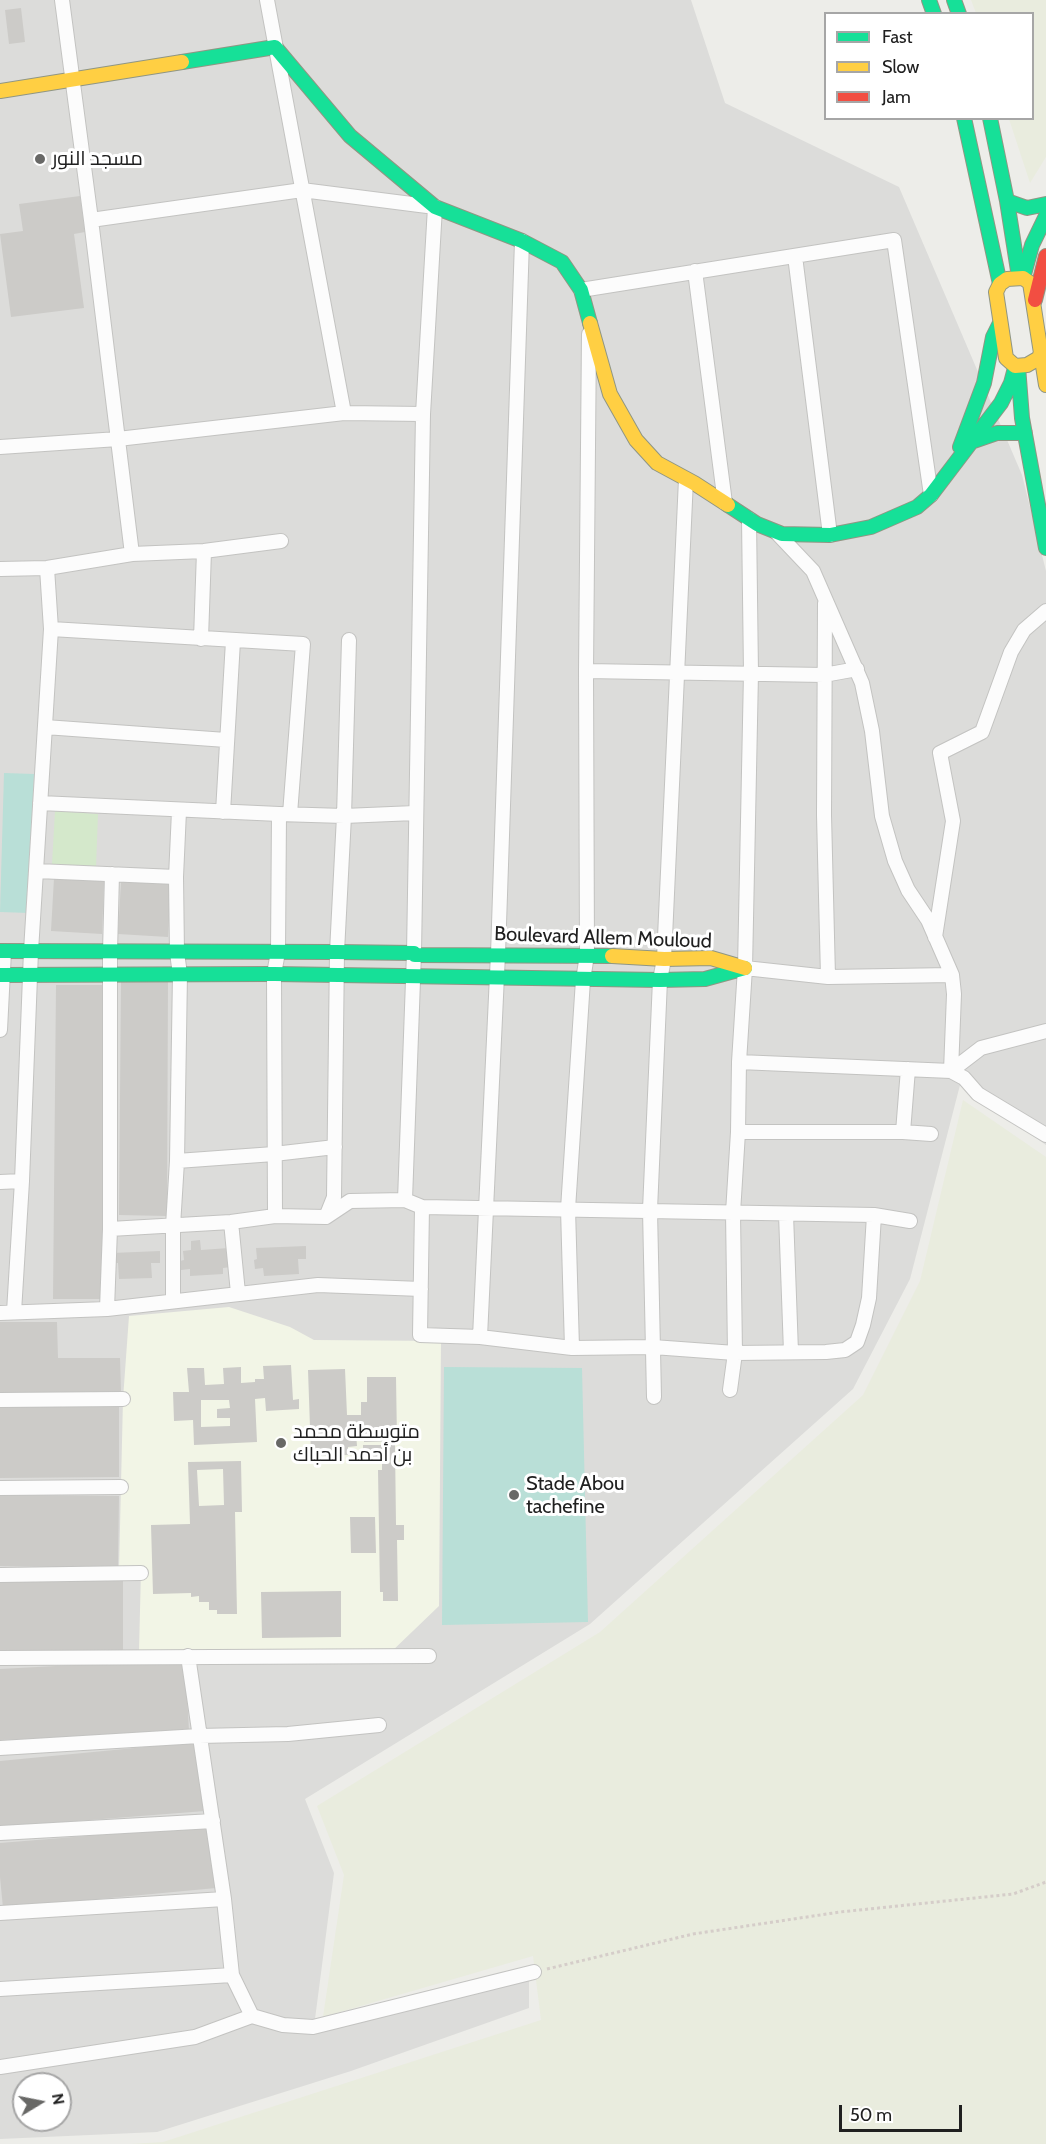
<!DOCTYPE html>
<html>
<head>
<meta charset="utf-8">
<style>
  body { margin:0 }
  #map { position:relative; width:1046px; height:2144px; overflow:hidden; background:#edede9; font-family:Cabin,sans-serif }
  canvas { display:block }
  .legend { position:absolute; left:824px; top:12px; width:210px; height:108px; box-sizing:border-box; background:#fff; border:2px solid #a6a6a6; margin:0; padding:8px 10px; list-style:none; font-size:18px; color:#202020 }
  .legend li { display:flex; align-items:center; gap:12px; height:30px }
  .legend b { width:30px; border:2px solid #a6a6a6 }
  .north { position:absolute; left:12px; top:2072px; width:60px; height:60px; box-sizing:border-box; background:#fff; border:2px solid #a6a6a6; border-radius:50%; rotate:80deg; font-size:16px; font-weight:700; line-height:24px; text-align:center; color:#202020 }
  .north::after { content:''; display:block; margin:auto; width:21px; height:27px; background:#686866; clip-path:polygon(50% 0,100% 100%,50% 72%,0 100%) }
  .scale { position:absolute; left:839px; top:2105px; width:123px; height:27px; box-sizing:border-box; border:3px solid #202020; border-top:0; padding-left:8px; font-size:18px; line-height:21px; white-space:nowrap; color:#202020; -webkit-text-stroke:4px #fff; paint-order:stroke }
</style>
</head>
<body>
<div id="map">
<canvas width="1046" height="2144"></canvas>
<ul class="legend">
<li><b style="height:8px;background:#16e098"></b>Fast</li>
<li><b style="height:8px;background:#ffcf43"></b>Slow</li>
<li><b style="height:8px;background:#f24e42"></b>Jam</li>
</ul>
<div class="north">N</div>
<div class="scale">50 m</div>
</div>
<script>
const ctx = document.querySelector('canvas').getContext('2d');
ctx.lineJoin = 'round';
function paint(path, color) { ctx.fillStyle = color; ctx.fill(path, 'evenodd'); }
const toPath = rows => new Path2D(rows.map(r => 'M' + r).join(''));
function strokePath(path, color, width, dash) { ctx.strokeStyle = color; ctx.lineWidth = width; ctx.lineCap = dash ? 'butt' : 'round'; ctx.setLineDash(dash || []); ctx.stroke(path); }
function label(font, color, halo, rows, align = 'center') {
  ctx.font = font + ' Cabin,Cairo,sans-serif'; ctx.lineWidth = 6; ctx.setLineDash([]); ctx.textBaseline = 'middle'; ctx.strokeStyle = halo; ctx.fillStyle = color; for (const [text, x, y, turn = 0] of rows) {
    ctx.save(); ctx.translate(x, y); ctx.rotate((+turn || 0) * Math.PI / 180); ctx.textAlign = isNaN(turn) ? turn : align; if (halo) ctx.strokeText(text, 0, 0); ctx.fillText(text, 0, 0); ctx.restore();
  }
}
const residential = toPath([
  [0,0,691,0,725,103,899,187,1022,475,1046,571,1046,1145,960,1085,910,1279,853,1389,590,1624,305,1799,334,1873,315,2019,529,1967,529,2008,351,2071,157,2132,0,2139],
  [24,2084,60,2084,60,2120,24,2120]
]);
const education = toPath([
  [229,1307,290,1327,314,1340,441,1341,439,1606,389,1654,139,1651,141,1570,119,1570,123,1399,129,1316]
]);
const farmland = toPath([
  [971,0,1046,0,1046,157,1030,183,1009,119,1032,118,1032,14,976,13],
  [963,1100,1046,1157,1046,2144,131,2144,163,2142,541,2020,533,1956,323,2017,344,1875,317,1806,600,1632,863,1395,920,1281]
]);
const grass = toPath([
  [55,811,98,814,96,867,52,864]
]);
const pitch = toPath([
  [4,773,34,774,29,913,0,912],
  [444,1367,582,1368,588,1622,442,1625]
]);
const building = toPath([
  [21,8,25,42,9,44,5,10],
  [80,196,85,232,74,234,84,308,11,317,0,234,23,231,19,204],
  [54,878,104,881,102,934,51,931],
  [121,882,171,884,168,937,118,934],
  [121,980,168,980,167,1216,119,1215],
  [56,985,103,985,102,1299,53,1299],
  [200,1240,201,1250,229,1248,231,1267,223,1268,223,1274,190,1276,190,1269,181,1270,180,1261,184,1260,183,1251,191,1250,191,1241],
  [306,1246,306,1259,298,1259,299,1274,264,1276,263,1268,255,1269,254,1260,257,1259,256,1248],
  [160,1251,160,1263,151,1263,152,1278,119,1279,118,1263,112,1263,112,1253],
  [0,1322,57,1322,58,1358,120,1358,121,1392,0,1393],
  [291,1365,293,1400,299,1399,299,1409,266,1411,265,1398,255,1399,257,1442,194,1445,193,1420,174,1421,173,1392,189,1392,187,1368,204,1368,205,1385,224,1384,223,1368,241,1367,241,1383,255,1382,255,1379,264,1379,263,1366],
  [201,1400,229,1400,230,1408,217,1409,217,1418,230,1418,230,1426,201,1427],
  [345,1369,347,1415,361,1415,361,1402,367,1402,367,1377,396,1377,397,1441,364,1442,364,1433,356,1433,357,1446,348,1447,348,1455,311,1456,308,1370],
  [0,1406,119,1407,119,1477,0,1478],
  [363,1445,395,1445,396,1525,404,1525,404,1540,397,1540,398,1601,383,1601,383,1592,380,1592,378,1470,382,1470,382,1461,363,1461],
  [241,1461,242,1512,235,1512,237,1614,217,1614,217,1610,209,1610,209,1602,199,1602,199,1596,191,1597,191,1593,153,1594,151,1525,190,1524,188,1462],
  [223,1469,224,1505,199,1506,197,1470],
  [0,1495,119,1496,118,1568,0,1566],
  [350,1517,375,1517,376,1553,351,1553],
  [0,1580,123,1581,123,1654,0,1652],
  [341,1591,341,1637,262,1638,261,1592],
  [185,1659,189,1731,0,1740,0,1669],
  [197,1742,205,1811,0,1827,0,1761],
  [209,1826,216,1888,3,1908,0,1877,0,1843]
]);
const path = toPath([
  [547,1969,693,1934,840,1912,1013,1894,1046,1882]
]);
const street = toPath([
  [62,0,91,220,132,554],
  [267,0,344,413],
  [91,220,302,190,435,207,423,414,414,953,405,1200],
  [795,256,830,535],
  [695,271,725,503],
  [581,290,894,240,931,495],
  [0,447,118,439,344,413,423,414],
  [776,532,813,571,862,683,872,731,882,816,895,861,908,890,928,920,952,975,954,994,951,1071],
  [47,568,51,629],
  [0,569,47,568,132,554,204,551,281,541],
  [825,603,824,815,828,977],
  [201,639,204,551],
  [586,671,824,675,857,669],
  [45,727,226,740],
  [40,803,279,814,344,816,415,813],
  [223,812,233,641],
  [37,871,176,877],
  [935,937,953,821,940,753,982,732,1011,652,1024,630,1046,611],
  [745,968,828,977,952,975],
  [0,1030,4,951],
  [739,1062,951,1071,964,1078,978,1094,1046,1135],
  [951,1071,981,1048,1046,1031],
  [738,1132,903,1132,931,1134],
  [903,1132,908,1069],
  [177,1161,274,1154,335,1147],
  [0,1182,22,1181],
  [422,1207,420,1335,480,1337,572,1348,653,1347,735,1353,826,1352,845,1350,857,1342,863,1325,869,1298,874,1215],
  [786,1214,791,1352],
  [275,1216,274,974,278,952,279,814],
  [326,1217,334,1197,337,952,344,816,349,640],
  [231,1222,238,1293],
  [110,1229,231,1222,275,1216,326,1217,350,1201,405,1200,422,1207,874,1215,910,1221],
  [173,1301,173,1226,177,1161,180,974,177,953,176,877,179,811],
  [107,1309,110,1229,110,952,112,874],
  [14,1312,22,1181,31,951,51,629,303,644,290,814],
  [0,1313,107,1309,318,1285,421,1289],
  [480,1337,498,954,522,241],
  [572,1348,568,1209,583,980,587,955,586,671,589,334],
  [730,1390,735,1353,733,1213,738,1132,739,1062,745,968,751,673,749,519],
  [654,1397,650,1210,660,980,664,959,686,479],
  [0,1400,123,1399],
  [0,1488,121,1487],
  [0,1575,141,1573],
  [188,1656,224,1899,232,1975,252,2016,283,2025,313,2027,534,1972],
  [0,1658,429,1656],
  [0,1748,199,1736,288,1734,379,1725],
  [0,1833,213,1821],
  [0,1913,224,1899],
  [0,1989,232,1975],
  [0,2067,195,2037,252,2016]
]);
const fast = toPath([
  [929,0,934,14],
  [954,0,959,14],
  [182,62,275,47,350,136,435,207,522,241,562,262,581,290,590,323],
  [964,118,1000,284],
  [990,118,1007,201,1019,277],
  [1007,201,1027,208,1046,204],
  [1023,278,1032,245,1046,216],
  [1018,366,1022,418,1046,548],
  [971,442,997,433,1025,433],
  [960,447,984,383,993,337,1000,323],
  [728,505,757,524,782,534,830,535,871,527,917,507,931,495,1001,403,1011,383,1015,368],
  [0,951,337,952,414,953,415,955,612,956],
  [0,975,274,974,660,980,705,979,745,968]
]);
const slow = toPath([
  [0,91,182,62],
  [590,323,610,394,636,440,657,463,694,483,728,505],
  [1041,352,1039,358,1027,365,1015,366,1006,358,996,292,1000,284,1007,279,1023,278,1030,283,1046,385],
  [612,956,664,959,711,958,745,968]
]);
const jam = toPath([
  [1035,300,1046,256]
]);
const markers = [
  [40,159,6,"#686866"],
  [281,1443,6,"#686866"],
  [514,1495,6,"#686866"]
];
const poiNames = [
  ["مسجد النور",52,159],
  ["متوسطة محمد",293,1432],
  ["بن أحمد الحباك",293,1455],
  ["Stade Abou",526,1484],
  ["tachefine",526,1507]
];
const streetNames = [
  ["Boulevard Allem Mouloud",603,938,2]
];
paint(residential, '#dcdcda');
paint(education, '#f2f5e6');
paint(farmland, '#e9ecde');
paint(grass, '#d4e8cb');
paint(pitch, '#b9dfd7');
paint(building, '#cccbc8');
strokePath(street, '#c3c3c1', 16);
strokePath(fast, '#909683', 16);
strokePath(slow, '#909683', 16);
strokePath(jam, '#909683', 16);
strokePath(path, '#d5cdc9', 3, [3, 3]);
strokePath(street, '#fcfcfc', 14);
strokePath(fast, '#16e098', 14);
strokePath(slow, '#ffcf43', 14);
strokePath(jam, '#f24e42', 14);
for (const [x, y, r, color] of markers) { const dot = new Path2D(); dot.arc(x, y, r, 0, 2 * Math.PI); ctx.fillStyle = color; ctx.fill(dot); strokePath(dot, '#fff', 2); }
label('20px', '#202020', '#fff', poiNames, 'left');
label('20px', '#202020', '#fff', streetNames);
</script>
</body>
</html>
